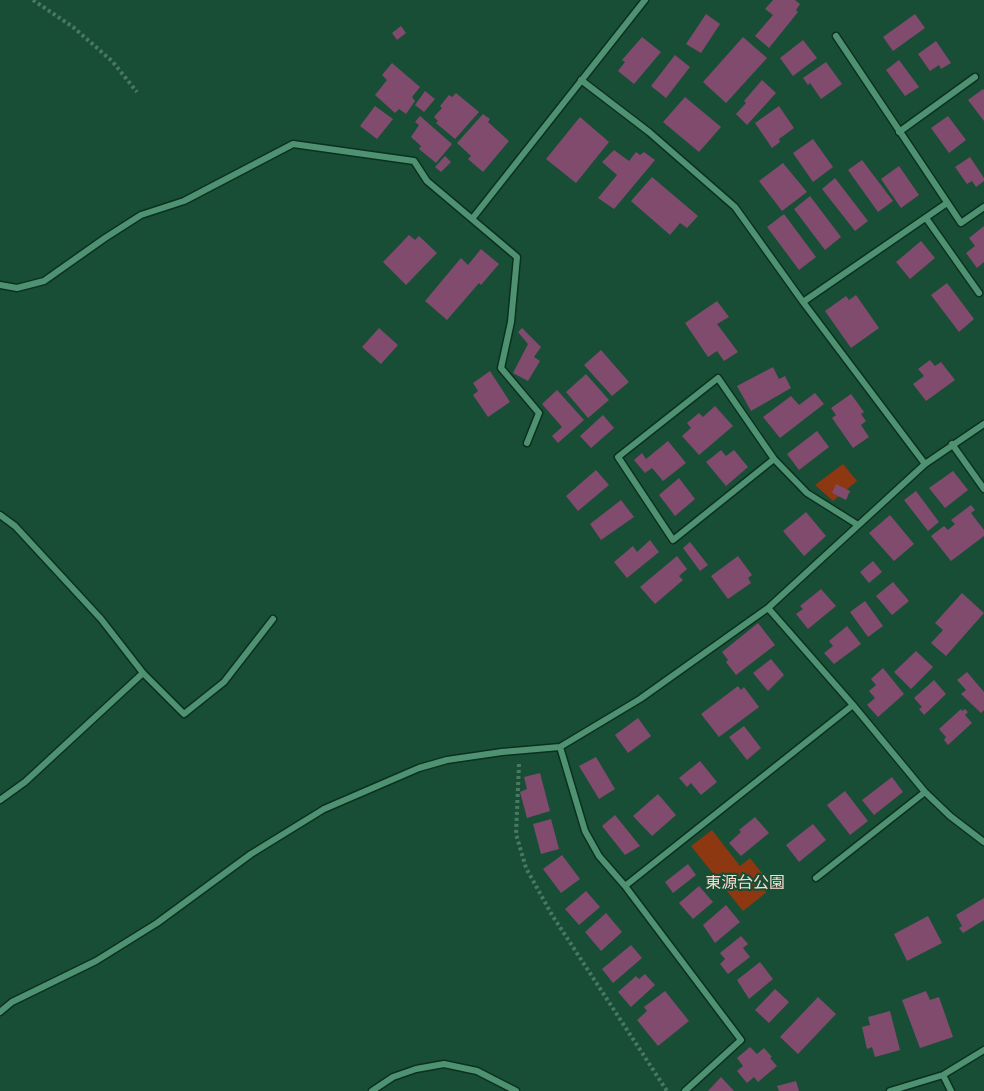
<!DOCTYPE html>
<html>
<head>
<meta charset="utf-8">
<style>
  body { margin:0 }
  canvas { display:block; background:#184d36 }
</style>
</head>
<body>
<canvas width="984" height="1091"></canvas>
<script>
const ctx = document.querySelector('canvas').getContext('2d');
ctx.lineJoin = 'round';
function paint(path, color) { ctx.fillStyle = color; ctx.fill(path, 'evenodd'); }
const toPath = rows => new Path2D(rows.map(r => 'M' + r).join(''));
function strokePath(path, color, width, dash) { ctx.strokeStyle = color; ctx.lineWidth = width; ctx.lineCap = dash ? 'butt' : 'round'; ctx.setLineDash(dash || []); ctx.stroke(path); }
function label(font, color, halo, rows, align = 'center') {
  ctx.font = font + ' "Varela Round","Noto Sans JP",sans-serif'; ctx.lineWidth = 4.5; ctx.setLineDash([]); ctx.textBaseline = 'middle'; ctx.strokeStyle = halo; ctx.fillStyle = color; for (const [text, x, y, turn = 0] of rows) {
    ctx.save(); ctx.translate(x, y); ctx.rotate((+turn || 0) * Math.PI / 180); ctx.textAlign = isNaN(turn) ? turn : align; if (halo) ctx.strokeText(text, 0, 0); ctx.fillText(text, 0, 0); ctx.restore();
  }
}
const green = toPath([
  [843,464,857,481,833,501,815,485],
  [712,830,740,866,750,858,773,887,743,911,691,846]
]);
const building = toPath([
  [773,0,795,0,800,4,796,10,798,12,769,48,755,36,773,15,765,9],
  [706,14,720,24,701,53,686,44],
  [915,14,925,28,893,51,883,37],
  [401,26,406,33,397,40,392,33],
  [642,37,661,52,634,84,618,71,625,62,622,60],
  [743,37,767,58,726,103,703,82],
  [803,40,817,58,793,76,780,58],
  [936,41,951,63,941,69,939,65,930,71,918,54],
  [675,55,690,67,666,98,651,86],
  [899,60,919,87,905,96,886,70],
  [826,62,842,84,821,99,810,83,808,85,803,78],
  [392,63,420,87,412,97,415,101,406,114,399,109,395,113,375,95,387,80,382,75],
  [762,80,776,93,747,125,736,114,746,103,744,101],
  [983,89,984,90,984,121,968,100],
  [425,91,435,99,424,112,415,105],
  [456,93,479,112,455,139,436,123,438,121,434,117,442,108,440,106,449,95,452,97],
  [685,97,721,127,699,152,663,122],
  [375,106,393,119,377,139,360,126],
  [779,106,794,128,779,139,780,142,772,148,755,123],
  [483,114,490,119,488,122,509,141,483,172,468,159,471,156,457,143],
  [420,116,452,144,436,163,419,149,421,146,411,137,419,125,415,122],
  [948,116,966,140,949,153,931,128],
  [580,117,609,142,576,183,546,159],
  [813,139,833,167,813,182,793,153],
  [614,150,629,161,636,152,640,155,644,152,655,160,614,209,598,198,617,175,602,162],
  [445,156,451,162,441,172,435,167],
  [970,157,984,178,984,181,976,187,972,181,967,184,955,167],
  [862,160,893,201,878,212,848,170],
  [783,163,807,192,782,211,759,181],
  [899,166,919,195,901,208,881,179],
  [652,177,698,216,687,228,680,223,670,235,631,201],
  [835,178,868,221,855,231,822,189],
  [810,196,841,237,825,250,794,209],
  [784,214,816,257,799,270,767,227],
  [984,226,984,262,977,268,966,253,975,246,969,238],
  [409,235,415,240,419,236,437,253,406,285,383,262],
  [921,241,935,258,910,279,896,262],
  [481,249,499,264,481,285,479,283,447,320,425,301,461,258,468,265],
  [947,283,974,319,959,332,931,295],
  [856,295,879,328,851,348,825,311,846,296,849,300],
  [717,301,729,317,717,324,738,352,724,361,717,351,708,357,685,323],
  [379,328,398,345,381,364,362,347],
  [522,328,541,347,534,357,540,361,528,381,513,373,528,344,518,332],
  [601,350,629,382,612,396,584,365],
  [930,360,935,366,941,362,955,380,926,401,913,384,924,376,918,369],
  [773,367,779,379,785,376,791,388,751,411,737,386],
  [490,371,510,402,488,417,473,395,478,391,473,383],
  [586,374,609,400,588,418,566,392],
  [557,390,584,420,558,443,552,436,562,427,542,404],
  [815,393,824,404,780,438,763,417,791,396,799,405],
  [851,394,864,412,861,414,866,421,861,425,869,437,853,448,832,418,836,415,831,408],
  [715,406,733,426,699,455,682,436,691,428,687,423,699,413,703,417],
  [603,415,614,428,591,448,580,436],
  [817,431,829,447,799,470,787,454],
  [668,441,686,463,663,481,652,468,645,473,634,460,642,453,646,459],
  [721,450,726,456,734,450,748,467,726,486,706,462],
  [596,470,609,485,578,511,566,496],
  [953,471,968,490,945,508,929,488],
  [679,478,695,499,675,516,659,495],
  [836,484,850,491,846,500,832,493],
  [916,491,939,522,928,531,904,500],
  [621,500,634,517,601,540,590,524],
  [971,505,975,510,971,513,984,530,984,536,951,561,931,536,944,526,948,530,955,524,951,520],
  [806,512,826,536,804,556,783,531],
  [890,515,914,544,894,561,869,533],
  [650,540,659,552,627,578,614,562,633,546,637,552],
  [690,542,708,565,700,571,683,548],
  [677,556,687,569,679,576,683,580,655,604,640,587],
  [738,556,752,575,748,578,751,583,728,599,711,576],
  [873,561,882,572,869,583,860,572],
  [893,582,909,601,892,615,876,596],
  [821,589,836,606,808,629,796,614,803,609,800,606],
  [962,593,984,613,946,656,931,643,943,630,935,623],
  [865,601,883,626,868,637,850,612],
  [758,623,775,645,736,675,726,662,728,660,722,652],
  [847,626,861,644,834,664,824,653,833,646,829,641],
  [916,651,933,667,911,689,894,672],
  [771,659,784,675,768,691,753,673],
  [883,668,904,694,878,717,867,705,875,698,869,691,876,685,871,679],
  [967,672,984,692,984,710,981,713,961,694,966,690,957,680],
  [934,680,946,694,924,715,919,709,922,707,914,698],
  [738,686,741,690,744,687,759,707,719,737,701,714],
  [961,709,962,711,965,709,968,712,965,715,972,723,948,745,944,740,946,737,939,729],
  [638,718,651,736,628,753,615,735],
  [744,726,761,748,747,760,729,737],
  [596,757,615,789,599,799,579,766],
  [700,761,717,782,701,795,691,783,687,787,679,778],
  [540,773,550,811,527,818,520,792,527,789,524,777],
  [892,777,903,792,874,815,862,800],
  [845,791,868,821,850,835,827,805],
  [658,794,676,815,652,836,633,816],
  [615,815,640,846,625,855,602,826],
  [755,817,769,833,741,856,729,843,741,832,739,830],
  [551,819,559,849,541,854,533,824],
  [813,824,826,840,799,862,786,845],
  [562,855,580,879,561,893,543,869],
  [688,864,696,875,673,893,665,882],
  [699,886,713,902,693,919,679,903],
  [586,891,600,907,579,925,565,909],
  [984,898,984,920,963,933,959,928,962,926,956,915],
  [726,905,740,922,715,943,703,925],
  [606,913,622,932,601,951,585,932],
  [928,916,942,943,907,961,894,934],
  [741,936,748,944,743,948,750,957,728,974,720,964,725,959,720,953],
  [631,945,642,958,613,983,602,969],
  [760,962,773,979,749,999,737,980],
  [645,974,655,985,631,1007,618,992,636,976,639,979],
  [775,989,789,1002,769,1023,755,1010],
  [665,991,689,1021,658,1046,637,1020,647,1011,644,1007],
  [926,991,930,1000,939,997,953,1037,920,1048,902,1000],
  [818,997,836,1014,798,1054,780,1037],
  [890,1011,900,1050,875,1057,872,1047,867,1049,862,1027,870,1025,868,1017],
  [750,1047,757,1054,764,1048,772,1057,770,1058,777,1066,758,1082,754,1077,747,1083,737,1071,743,1066,737,1058],
  [721,1077,734,1091,708,1091],
  [796,1081,799,1091,779,1091,777,1086]
]);
const path = toPath([
  [33,0,73,27,112,61,137,92],
  [519,764,516,834,526,868,552,915,667,1091]
]);
const minor = toPath([
  [836,36,961,223,984,207],
  [581,80,649,132,735,207,803,302,925,464],
  [899,132,975,77],
  [926,218,979,293],
  [472,219,645,0],
  [0,285,17,288,44,281,105,238,141,215,184,201,293,144,414,161,427,181,517,257,511,322,501,368,539,413,527,443],
  [803,302,947,203],
  [952,444,984,489],
  [774,459,673,540,618,457,718,378,774,459,807,493,858,525],
  [0,515,15,526,101,619,143,673,184,714,224,682,273,619],
  [768,608,853,705,925,792,950,816,984,842],
  [560,747,585,831,599,856,625,886,741,1040,685,1091],
  [0,800,25,782,143,673],
  [816,878,925,792],
  [625,886,853,705],
  [0,1012,12,1002,96,961,157,923,251,854,324,809,419,768,447,760,502,752,560,747,640,699,768,608,925,464,984,424],
  [943,1075,951,1091],
  [372,1091,393,1077,416,1069,444,1064,477,1071,516,1091],
  [890,1091,943,1075,984,1050]
]);
const parkNames = [
  ["東源台公園",745,884]
];
paint(green, '#8d3811');
paint(building, '#804b6d');
strokePath(minor, '#0b3020', 9);
strokePath(path, '#4a7963', 4, [3, 3]);
strokePath(minor, '#4f9272', 6);
label('16px', '#fadbcf', '#184d36', parkNames);
</script>
</body>
</html>
